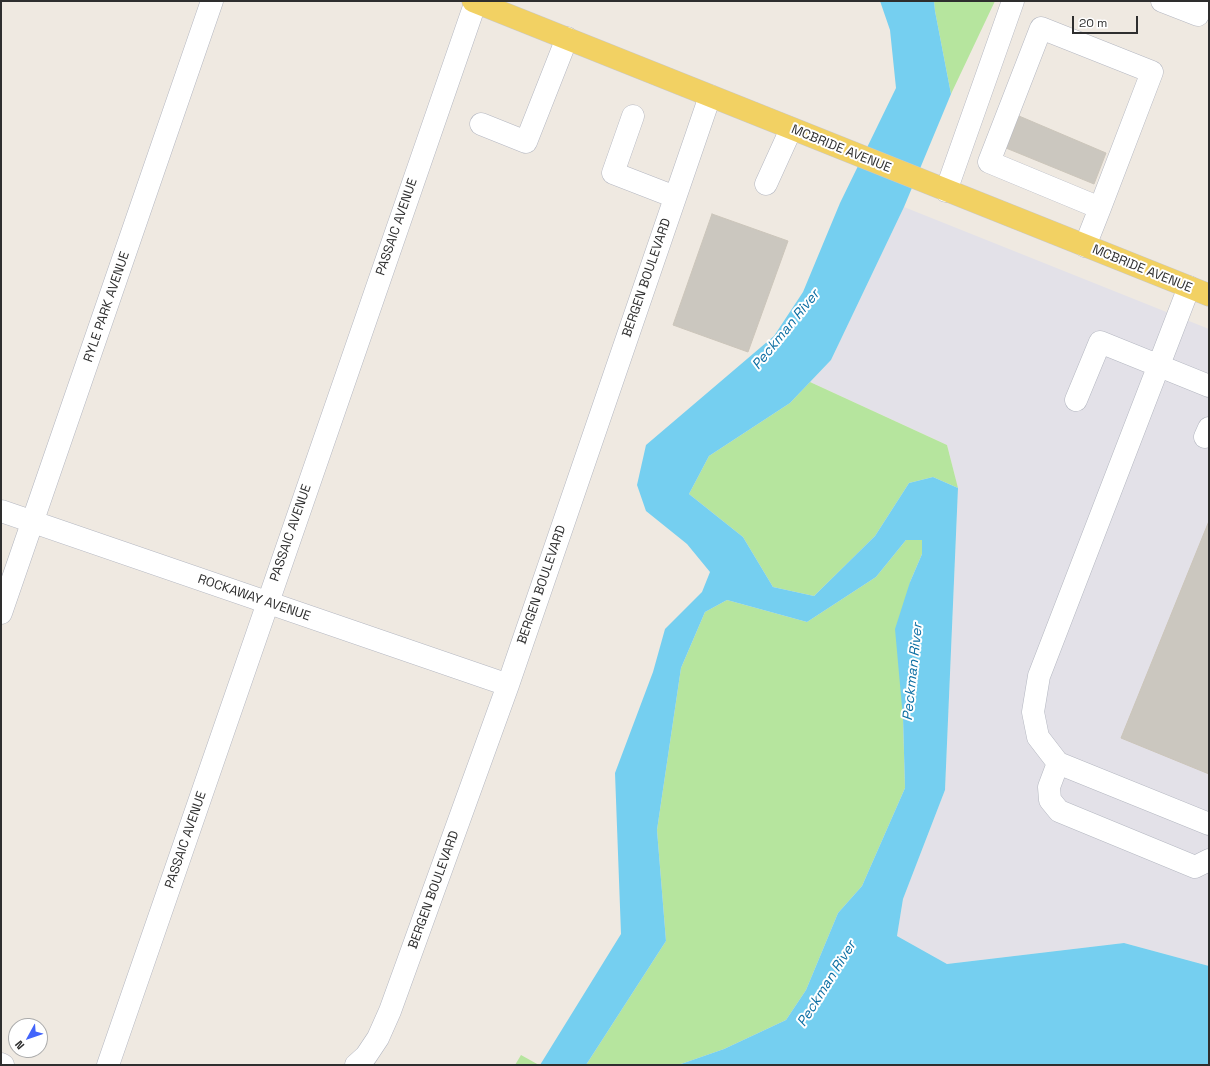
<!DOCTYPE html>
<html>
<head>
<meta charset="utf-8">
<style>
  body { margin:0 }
  #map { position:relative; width:1210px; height:1066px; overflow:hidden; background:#efe9e1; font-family:"Space Grotesk",sans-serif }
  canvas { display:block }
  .frame { position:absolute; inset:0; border:2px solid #2e2e2e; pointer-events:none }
  .north { position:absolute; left:8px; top:1018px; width:40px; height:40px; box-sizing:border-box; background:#fff; border:1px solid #ababab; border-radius:50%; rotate:230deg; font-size:11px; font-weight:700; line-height:16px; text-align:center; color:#2e2e2e }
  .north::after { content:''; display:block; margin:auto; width:14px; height:18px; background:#4264fb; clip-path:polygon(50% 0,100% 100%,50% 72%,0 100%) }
  .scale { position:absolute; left:1072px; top:16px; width:66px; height:18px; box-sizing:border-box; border:2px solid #2e2e2e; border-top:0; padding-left:5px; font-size:12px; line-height:14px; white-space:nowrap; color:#2e2e2e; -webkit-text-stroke:3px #fff; paint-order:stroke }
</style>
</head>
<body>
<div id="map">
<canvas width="1210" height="1066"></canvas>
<div class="frame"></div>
<div class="north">N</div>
<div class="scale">20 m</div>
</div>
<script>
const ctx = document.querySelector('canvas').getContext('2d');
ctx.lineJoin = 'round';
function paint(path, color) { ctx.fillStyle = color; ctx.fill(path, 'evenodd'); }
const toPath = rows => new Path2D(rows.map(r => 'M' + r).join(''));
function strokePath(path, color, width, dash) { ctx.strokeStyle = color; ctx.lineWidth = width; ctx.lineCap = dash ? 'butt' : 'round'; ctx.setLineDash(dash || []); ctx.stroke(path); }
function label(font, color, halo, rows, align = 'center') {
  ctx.font = font + ' "Space Grotesk",sans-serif'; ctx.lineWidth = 4; ctx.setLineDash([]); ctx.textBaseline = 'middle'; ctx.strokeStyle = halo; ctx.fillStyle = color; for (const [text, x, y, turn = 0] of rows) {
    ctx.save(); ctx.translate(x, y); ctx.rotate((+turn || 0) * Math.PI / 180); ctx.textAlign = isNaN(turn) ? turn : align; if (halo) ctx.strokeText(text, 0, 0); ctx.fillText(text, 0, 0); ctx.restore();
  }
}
const industrial = toPath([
  [904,207,1209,329,1209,966,1124,943,947,964,897,936,903,899,945,790,958,488,947,445,810,382,831,360]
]);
const green = toPath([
  [934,1,995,1,951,94,935,11],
  [810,382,947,445,958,488,933,477,909,483,875,536,814,596,773,587,743,537,689,494,709,456,790,403],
  [906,540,922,540,922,554,910,582,903,718,905,788,862,886,838,913,806,990,786,1020,724,1049,678,1065,586,1065,666,941,657,830,681,668,705,612,727,600,807,622,876,577],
  [521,1055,539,1065,515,1065]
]);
const water = toPath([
  [880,1,934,1,935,11,951,94,904,207,831,360,790,403,709,456,689,494,743,537,773,587,814,596,875,536,909,483,933,477,958,488,945,790,903,899,897,936,947,964,1124,943,1209,966,1209,1065,678,1065,724,1049,786,1020,806,990,838,913,862,886,905,788,903,718,895,629,910,582,922,554,922,540,906,540,876,577,807,622,727,600,705,612,681,668,657,830,666,941,586,1065,540,1065,621,934,615,773,653,672,665,629,702,592,710,572,687,544,646,511,637,485,646,445,774,336,803,292,840,203,896,88,890,30]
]);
const building = toPath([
  [1019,116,1106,153,1094,184,1006,148,1019,116],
  [712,214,788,241,748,352,673,325,712,214],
  [1209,521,1209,774,1121,738,1209,521]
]);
const minor = toPath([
  [1162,1,1198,15,1204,1],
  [633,116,613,173,675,197],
  [481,124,526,142,567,38],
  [766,184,791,129],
  [946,191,1013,1],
  [1085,246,1100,208,1152,72,1041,28,989,162,1100,208],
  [1189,287,1039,676,1033,712,1038,737,1058,763,1209,824],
  [1076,400,1100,342,1209,386],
  [1205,437,1209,428],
  [1,511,508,685],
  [1,613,212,1],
  [1058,763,1049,787,1050,800,1059,811,1195,867,1209,860],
  [1,1064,3,1065],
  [108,1065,476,1],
  [356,1065,366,1056,378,1038,390,1011,508,685,710,96]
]);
const major = toPath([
  [473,1,1209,295]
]);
const streetNames = [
  ["MCBRIDE AVENUE",841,149,22],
  ["PASSAIC AVENUE",397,227,-71],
  ["MCBRIDE AVENUE",1142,269,22],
  ["BERGEN BOULEVARD",647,278,-71],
  ["RYLE PARK AVENUE",107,307,-71],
  ["PASSAIC AVENUE",291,533,-71],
  ["BERGEN BOULEVARD",542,585,-71],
  ["ROCKAWAY AVENUE",254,598,19],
  ["PASSAIC AVENUE",186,840,-71],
  ["BERGEN BOULEVARD",434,890,-70]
];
const waterNames = [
  ["Peckman River",786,330,-51],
  ["Peckman River",913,672,-84],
  ["Peckman River",827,984,-58]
];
paint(industrial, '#e3e1e8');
paint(green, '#b6e59e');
paint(water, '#75cff0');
paint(building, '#cbc7bf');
strokePath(building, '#cbc5ba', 1);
strokePath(minor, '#b4b7c1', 23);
strokePath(major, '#c9c9c9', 23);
strokePath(minor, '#fff', 22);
strokePath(major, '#f2d163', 22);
label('13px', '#2e2e2e', '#fff', streetNames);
label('italic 14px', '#0d6fa3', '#fff', waterNames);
</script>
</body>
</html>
